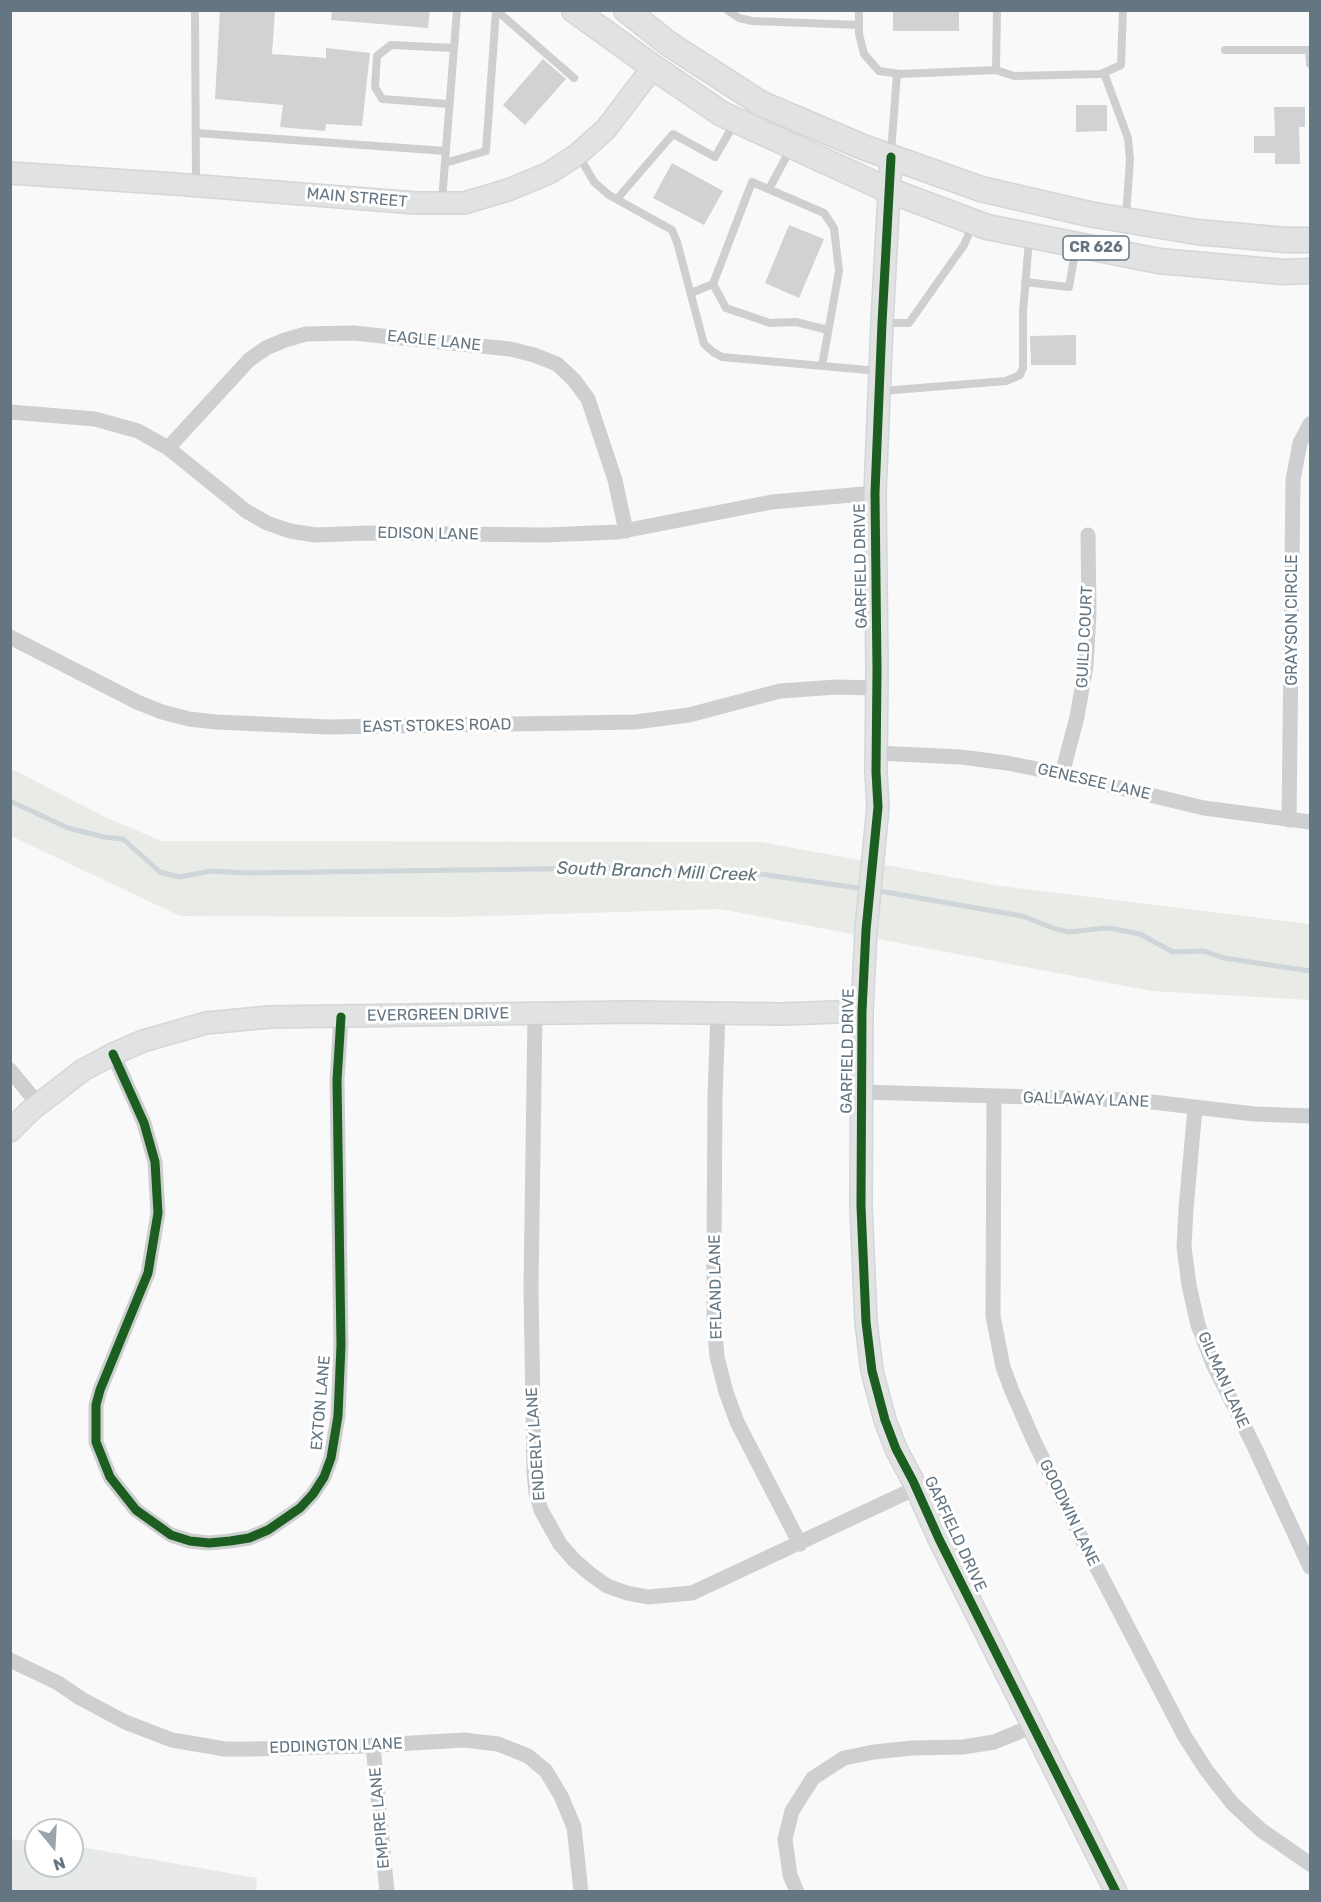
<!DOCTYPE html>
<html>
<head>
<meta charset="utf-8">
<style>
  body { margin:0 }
  #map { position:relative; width:1321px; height:1902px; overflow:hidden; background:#f9f9f9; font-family:Rubik,sans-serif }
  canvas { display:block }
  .frame { position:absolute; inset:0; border:12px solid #657683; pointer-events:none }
  .north { position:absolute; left:24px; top:1818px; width:60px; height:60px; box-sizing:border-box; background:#fff; border:2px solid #c1c8cd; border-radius:50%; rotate:162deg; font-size:16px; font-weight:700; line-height:24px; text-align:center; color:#657683 }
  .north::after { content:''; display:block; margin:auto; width:21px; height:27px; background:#99a4ac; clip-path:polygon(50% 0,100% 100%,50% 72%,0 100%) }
</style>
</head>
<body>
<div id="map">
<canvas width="1321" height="1902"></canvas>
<div class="frame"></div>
<div class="north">N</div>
</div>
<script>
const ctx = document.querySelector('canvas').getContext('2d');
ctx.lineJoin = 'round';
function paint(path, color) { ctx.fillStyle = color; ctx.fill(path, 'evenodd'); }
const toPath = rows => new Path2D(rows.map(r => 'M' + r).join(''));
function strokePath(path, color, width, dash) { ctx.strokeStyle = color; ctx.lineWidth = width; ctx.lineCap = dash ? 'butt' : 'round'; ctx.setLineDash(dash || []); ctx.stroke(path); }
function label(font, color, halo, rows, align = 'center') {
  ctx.font = font + ' Rubik,sans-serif'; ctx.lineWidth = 6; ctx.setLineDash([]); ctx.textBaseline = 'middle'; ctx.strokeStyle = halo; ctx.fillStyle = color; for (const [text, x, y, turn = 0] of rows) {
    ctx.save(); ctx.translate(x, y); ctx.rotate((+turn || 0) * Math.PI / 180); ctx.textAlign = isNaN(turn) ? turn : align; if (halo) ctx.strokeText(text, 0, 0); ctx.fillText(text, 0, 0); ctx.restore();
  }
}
const built = toPath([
  [11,1839,36,1842,36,1866,72,1866,72,1846,93,1849,257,1878,256,1891,11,1891]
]);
const green = toPath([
  [10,768,107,818,162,841,761,842,1000,886,1310,924,1310,1000,1152,991,720,909,453,917,180,916,11,836]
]);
const stream = toPath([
  [10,801,68,828,104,837,123,839,160,872,179,877,211,871,247,873,608,868,760,874,865,889],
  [874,890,1022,916,1056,929,1069,932,1106,928,1115,929,1140,934,1173,952,1204,951,1224,958,1310,971]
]);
const building = toPath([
  [220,10,275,10,272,54,326,58,326,48,370,53,362,126,326,124,325,131,280,127,283,105,215,99],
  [332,10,430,10,428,28,331,20],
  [893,10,959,10,959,31,893,31],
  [543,59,566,79,525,125,503,105],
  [1076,105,1107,105,1107,131,1076,132],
  [1274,107,1305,107,1305,127,1299,127,1300,164,1275,164,1275,153,1254,153,1254,136,1275,136],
  [672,163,723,191,704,225,653,198],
  [789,225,824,239,799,298,765,283],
  [1076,335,1076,365,1031,365,1030,336]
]);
const lane = toPath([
  [195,10,196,184],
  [496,10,574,78],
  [727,10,739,18,752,21,859,25,859,34,864,54,879,71,900,74,996,70,1014,76,1101,74,1121,65,1123,10],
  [859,25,859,10],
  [1225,50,1309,50,1310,64],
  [996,70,997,10],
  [1104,73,1128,138,1130,159,1126,216],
  [449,104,382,99,375,87,377,56,391,45,454,48],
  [196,133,446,151],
  [891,152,897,74],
  [579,156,594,182,609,195,672,230,677,242,704,344,713,352,722,357,879,371],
  [445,163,486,151,496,11],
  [769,189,791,148],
  [617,199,673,134,715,157,734,124],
  [442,200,457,10],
  [1025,282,1069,287,1076,247],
  [713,284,726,308,770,323,796,322,828,330],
  [691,293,713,284,752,182,824,213,834,228,839,271,822,366],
  [883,323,909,323,964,245,973,224],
  [882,391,1006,381,1020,375,1023,368,1023,312,1029,240]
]);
const street = toPath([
  [10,412,95,419,138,431,168,448,246,511,267,523,290,531,315,535,368,533,545,535,618,532,772,502,875,493],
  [168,448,249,360,266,348,285,340,306,334,353,333,510,349,534,355,557,364,574,380,588,399,615,480,626,531],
  [10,637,137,702,162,712,189,719,216,722,328,727,635,722,689,715,780,691,837,687,877,688],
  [876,753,961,757,1007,763,1062,774,1204,808,1310,822],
  [1062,774,1077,717,1086,666,1089,613,1088,535],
  [1289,820,1293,480,1300,443,1310,424],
  [718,1013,715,1097,714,1256,714,1318,717,1357,726,1392,737,1422,800,1544],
  [535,1014,531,1288,534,1472,536,1493,541,1510,560,1544,574,1560,589,1573,607,1586,627,1593,648,1597,692,1593,916,1488],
  [113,1054,144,1123,155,1162,158,1213,148,1273,100,1390,96,1405,96,1442,110,1477,136,1510,171,1535,190,1541,209,1543,230,1541,249,1538,268,1530,300,1508,313,1494,324,1477,331,1458,338,1416,341,1345,337,1080,341,1017],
  [10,1070,38,1104],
  [862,1092,1135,1100,1254,1114,1310,1116],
  [994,1096,993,1316,1003,1367,1012,1391,1034,1441,1082,1539,1185,1737,1207,1771,1232,1803,1261,1830,1310,1864],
  [1195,1108,1186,1209,1184,1247,1189,1285,1198,1325,1213,1364,1254,1446,1310,1567],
  [10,1660,58,1683,80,1698,125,1722,172,1740,225,1749,252,1749,362,1746,464,1740,498,1744,528,1756,546,1771,561,1796,574,1827,581,1892],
  [373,1745,387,1892],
  [797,1892,790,1875,785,1839,792,1811,813,1778,844,1758,874,1752,913,1748,963,1747,994,1742,1033,1726]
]);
const secondary = toPath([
  [891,157,882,323,875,493,877,670,876,772,878,807,866,930,862,1011,861,1206,866,1322,872,1371,885,1420,896,1449,913,1481,939,1539,1116,1892],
  [10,173,175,184,416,203,464,203,508,190,549,173,578,154,606,129,653,67],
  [10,1131,31,1110,83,1070,113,1054,143,1041,206,1023,270,1017,631,1012,783,1014,862,1011]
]);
const primary = toPath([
  [574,10,653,67,722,114,888,190,987,227,1159,261,1283,272,1310,271],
  [626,10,669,44,762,104,863,147,981,189,1089,214,1197,232,1286,240,1310,240]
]);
const cycleway = toPath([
  [891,157,882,323,875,493,877,670,876,772,878,807,866,930,862,1011,861,1206,866,1322,872,1371,885,1420,896,1449,913,1481,939,1539,1116,1892],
  [113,1054,144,1123,155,1162,158,1213,148,1273,100,1390,96,1405,96,1442,110,1477,136,1510,171,1535,190,1541,209,1543,230,1541,249,1538,268,1530,300,1508,313,1494,324,1477,331,1458,338,1416,341,1345,337,1080,341,1017]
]);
const shields = [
  [1096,248,66]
];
const shieldNames = [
  ["CR 626",1096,248]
];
const streetNames = [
  ["MAIN STREET",357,198,5],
  ["EAGLE LANE",434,341,6],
  ["EDISON LANE",428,534,1],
  ["GARFIELD DRIVE",861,566,-91],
  ["GRAYSON CIRCLE",1292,620,-90],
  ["GUILD COURT",1085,637,-87],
  ["EAST STOKES ROAD",437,726,-1],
  ["GENESEE LANE",1094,782,13],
  ["EVERGREEN DRIVE",438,1015,-1],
  ["GARFIELD DRIVE",848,1051,-89],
  ["GALLAWAY LANE",1086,1100,2],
  ["EFLAND LANE",716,1287,-91],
  ["GILMAN LANE",1223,1380,66],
  ["EXTON LANE",321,1403,-85],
  ["ENDERLY LANE",536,1444,-94],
  ["GOODWIN LANE",1069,1513,64],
  ["GARFIELD DRIVE",955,1534,65],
  ["EDDINGTON LANE",336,1746,-2],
  ["EMPIRE LANE",380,1818,-95]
];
const waterNames = [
  ["South Branch Mill Creek",657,872,2]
];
paint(built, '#e8e9e9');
paint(green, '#e8ebe6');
strokePath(stream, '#ced6d9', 5);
paint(building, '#d0d2d3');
strokePath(secondary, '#d5d6d7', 24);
strokePath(primary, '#d5d6d7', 27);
strokePath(lane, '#cecfd0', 8);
strokePath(street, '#cecfd0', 15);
strokePath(secondary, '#e1e2e2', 21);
strokePath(primary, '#e1e2e2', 24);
strokePath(cycleway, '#1b5e20', 9);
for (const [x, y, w] of shields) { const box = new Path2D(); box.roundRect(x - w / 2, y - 12, w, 24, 4.5); ctx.fillStyle = '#fff'; ctx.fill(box); strokePath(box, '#657683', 1.5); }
label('bold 15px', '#657683', null, shieldNames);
label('16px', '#657683', '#fff', streetNames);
label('italic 18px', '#60757c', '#fff', waterNames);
</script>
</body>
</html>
